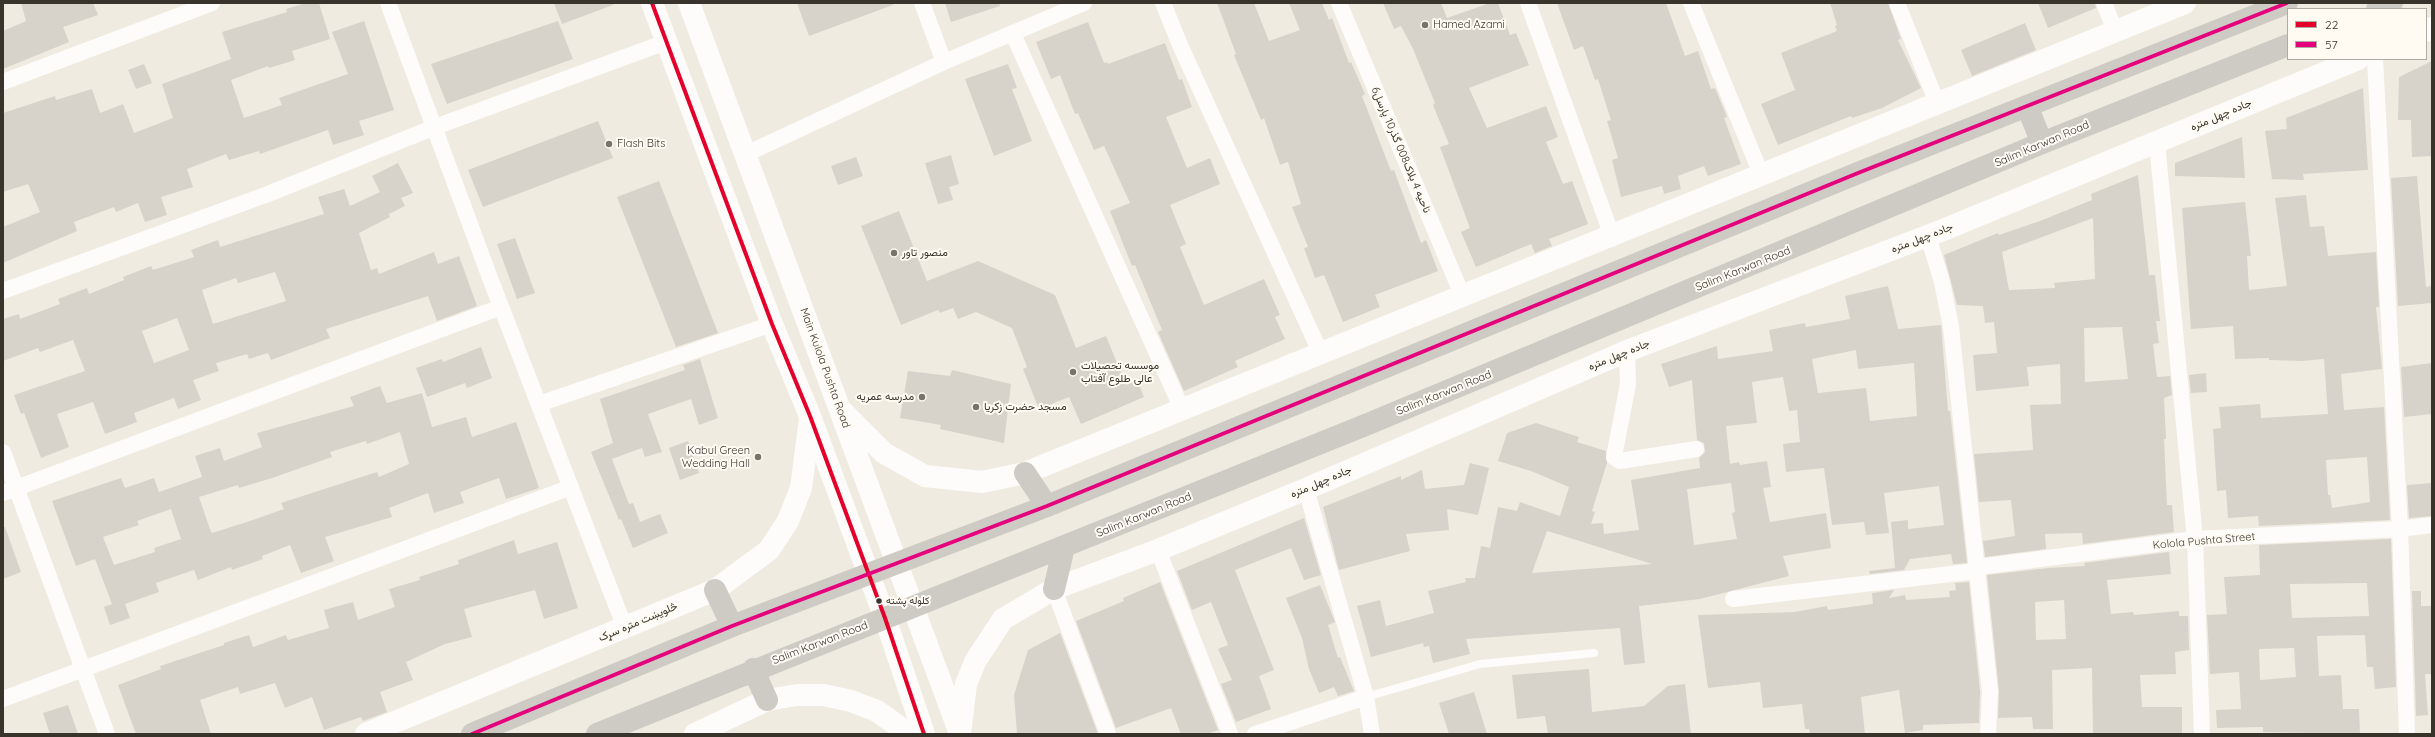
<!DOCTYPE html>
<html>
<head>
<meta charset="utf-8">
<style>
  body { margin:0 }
  #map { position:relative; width:2435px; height:737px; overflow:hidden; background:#f0ebe0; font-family:Quicksand,sans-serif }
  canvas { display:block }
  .frame { position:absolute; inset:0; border:4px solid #38342c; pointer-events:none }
  .legend { position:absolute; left:2287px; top:8px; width:140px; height:52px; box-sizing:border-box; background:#fffbf3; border:1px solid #afaba3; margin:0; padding:5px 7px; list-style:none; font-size:12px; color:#38342c }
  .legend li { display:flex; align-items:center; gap:8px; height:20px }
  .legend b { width:20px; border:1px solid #afaba3 }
</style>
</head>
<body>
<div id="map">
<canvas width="2435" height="737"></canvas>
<div class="frame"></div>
<ul class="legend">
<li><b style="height:5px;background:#e4002b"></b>22</li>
<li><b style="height:5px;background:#e5007d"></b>57</li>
</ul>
</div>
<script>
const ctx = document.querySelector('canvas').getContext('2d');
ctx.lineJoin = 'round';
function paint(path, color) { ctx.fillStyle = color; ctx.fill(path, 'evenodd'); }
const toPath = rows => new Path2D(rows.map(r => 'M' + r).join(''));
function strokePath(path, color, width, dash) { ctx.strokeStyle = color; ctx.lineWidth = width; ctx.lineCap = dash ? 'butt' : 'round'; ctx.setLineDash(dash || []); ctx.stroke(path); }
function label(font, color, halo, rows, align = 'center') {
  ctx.font = font + ' Quicksand,Vazirmatn,sans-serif'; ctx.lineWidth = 4; ctx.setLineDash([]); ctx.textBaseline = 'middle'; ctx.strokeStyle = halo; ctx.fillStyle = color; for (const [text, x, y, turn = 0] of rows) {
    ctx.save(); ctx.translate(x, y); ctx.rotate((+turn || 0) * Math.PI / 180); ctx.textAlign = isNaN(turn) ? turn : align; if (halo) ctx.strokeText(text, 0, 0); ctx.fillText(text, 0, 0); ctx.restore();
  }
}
const building = toPath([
  [21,3,93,3,98,15,63,27,69,42,3,69,3,31,26,21],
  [306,3,319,3,330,39,292,51,295,60,269,68,268,66,231,80,244,118,282,105,279,98,348,74,332,32,364,21,394,110,359,121,364,135,333,145,328,130,260,154,259,151,229,160,226,154,187,169,193,187,161,197,167,215,145,222,138,203,116,212,114,207,74,222,77,231,3,263,3,227,40,212,28,184,3,192,3,113,55,96,56,100,92,89,100,113,123,104,134,133,173,118,162,84,231,59,222,32,287,12,286,9],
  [554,3,613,3,613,5,562,24],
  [797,3,893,3,893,5,809,36],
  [945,3,999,3,1000,6,951,22],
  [1217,3,1254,3,1269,41,1300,30,1289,3,1322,3,1329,20,1332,18,1349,63,1351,62,1365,94,1362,96,1391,171,1394,170,1421,243,1426,240,1438,271,1375,295,1380,307,1343,322,1324,275,1315,278,1304,248,1308,247,1292,207,1301,204,1288,162,1280,165,1264,118,1261,120,1234,55,1236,54],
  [1383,3,1441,3,1447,18,1490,3,1498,3,1510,35,1516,33,1529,65,1469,88,1487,128,1546,106,1558,137,1546,142,1563,184,1572,181,1588,224,1549,239,1552,246,1535,253,1531,244,1476,267,1461,232,1470,228,1440,147,1449,144,1433,105,1435,103,1413,49,1401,26,1394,29],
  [1557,3,1666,3,1685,56,1698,51,1711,89,1715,88,1727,117,1724,118,1741,164,1708,176,1704,166,1678,176,1681,189,1664,194,1662,186,1621,197,1612,160,1618,158,1607,121,1611,120,1598,79,1595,80,1583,46,1574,50],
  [1830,3,1888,3,1901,39,1898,40,1921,88,1882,108,1852,118,1851,116,1778,145,1761,104,1795,90,1781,53,1837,31,1835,26,1837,25],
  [2038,3,2095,3,2096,8,2048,28],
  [558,21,573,59,447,104,431,64],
  [1088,22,1104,63,1107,62,1108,64,1165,43,1179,80,1182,79,1192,107,1166,117,1187,168,1210,158,1220,184,1170,205,1186,244,1180,247,1204,305,1264,279,1280,315,1275,317,1285,339,1235,361,1238,367,1184,391,1158,332,1162,330,1135,265,1132,266,1110,211,1130,203,1104,146,1094,150,1078,113,1075,114,1060,75,1051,79,1036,42],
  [2025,23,2036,50,1972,76,1961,50],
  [2432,61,2432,156,2412,157,2411,120,2398,120,2399,77],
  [144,64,152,83,136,89,128,70],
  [1008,64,1017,88,1012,89,1032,141,994,156,965,79],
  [2363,88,2368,170,2303,174,2304,180,2272,179,2265,131,2287,129,2286,118],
  [598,121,613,158,483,207,468,170],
  [2242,137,2245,178,2175,176,2175,163],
  [951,155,959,184,949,187,953,200,938,204,925,163],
  [856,157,863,176,838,185,831,166],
  [398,163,413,193,401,198,405,206,389,214,390,217,359,233,371,270,377,268,379,274,434,252,438,264,459,256,477,306,437,321,428,296,326,329,330,338,271,360,268,353,249,359,247,354,216,363,219,371,193,380,201,400,178,409,174,398,134,413,137,422,105,434,93,402,57,414,69,447,41,458,24,413,21,414,14,395,85,371,73,340,40,352,38,348,3,361,3,319,19,314,20,319,60,304,58,299,87,288,89,294,124,280,123,277,151,266,153,270,194,257,191,250,218,240,220,247,324,214,318,197,344,189,350,206,380,192,372,176],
  [275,272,286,301,213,324,202,290,236,278,238,283],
  [177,318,189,350,154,363,142,331],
  [2138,175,2149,275,2155,275,2160,321,2156,321,2159,343,2153,344,2157,377,2170,376,2172,395,2164,398,2166,439,2164,439,2167,505,2172,505,2174,532,2083,544,2082,533,2045,534,2046,549,1985,557,1983,541,2015,536,2011,500,1979,502,1974,454,2033,450,2030,405,2061,404,2060,364,2027,367,2029,386,1976,391,1973,355,1997,353,1994,322,1985,323,1983,306,1957,305,1944,255,1998,233,1999,235,2040,221,2092,200,2091,194],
  [2093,218,2095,279,2054,283,2055,288,2009,290,2002,252],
  [2122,327,2128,379,2085,382,2084,328],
  [2417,176,2426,287,2432,286,2432,303,2398,306,2391,178],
  [659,181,718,333,676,347,617,197],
  [2306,195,2310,227,2324,226,2328,256,2376,252,2379,307,2376,307,2382,369,2341,374,2344,410,2384,407,2390,520,2259,526,2258,516,2228,518,2226,490,2217,491,2213,429,2221,428,2219,407,2260,404,2261,418,2328,414,2324,359,2302,361,2269,360,2269,358,2235,359,2233,326,2191,329,2182,208,2245,202,2251,256,2247,256,2249,290,2287,286,2275,198],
  [2367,457,2370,502,2332,508,2330,495,2328,495,2326,460],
  [899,211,927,281,978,261,1055,295,1076,348,1106,336,1126,385,1137,380,1144,397,1081,424,1069,397,1039,409,1023,369,1027,367,1012,328,976,312,958,319,953,308,940,313,938,310,901,325,861,226],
  [515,238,535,293,517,299,497,244],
  [1888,286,1898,329,1941,325,1948,411,1950,411,1967,563,1953,564,1951,554,1910,559,1904,570,1870,574,1869,571,1895,568,1891,522,1908,520,1908,529,1944,525,1939,486,1884,493,1889,533,1866,535,1864,522,1832,525,1824,468,1786,472,1783,444,1800,442,1797,410,1789,411,1783,377,1752,382,1757,423,1726,426,1730,464,1739,462,1740,465,1767,461,1771,487,1763,488,1770,522,1826,513,1831,548,1783,556,1789,576,1700,599,1639,606,1645,663,1624,665,1620,628,1466,639,1470,654,1433,663,1429,646,1424,647,1423,643,1371,657,1357,606,1380,600,1386,626,1434,613,1428,591,1466,582,1465,578,1475,578,1481,546,1490,548,1498,507,1517,511,1520,502,1560,516,1569,487,1531,471,1498,461,1507,433,1536,423,1579,437,1577,442,1606,451,1607,463,1592,511,1595,512,1591,524,1603,523,1604,534,1639,530,1631,480,1700,468,1699,458,1705,452,1704,443,1697,440,1692,380,1669,387,1661,364,1717,346,1718,359,1773,351,1769,330,1805,323,1806,327,1850,319,1845,296],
  [1856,350,1858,369,1914,363,1917,416,1870,421,1866,388,1818,393,1812,359],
  [1731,483,1735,512,1732,513,1737,539,1694,545,1687,489],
  [1547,531,1567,537,1652,564,1532,573],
  [481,347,492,378,467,388,465,383,427,397,416,368,442,359,443,362],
  [700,359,718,418,699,425,691,399,648,414,662,452,645,457,642,448,612,459,629,504,633,503,640,522,660,514,668,533,633,548,621,519,619,520,591,452,613,443,600,399,685,370,683,365],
  [2432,363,2432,414,2404,417,2401,367],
  [952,370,1011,384,1004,443,940,429,941,425,900,418,908,371,950,376],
  [2206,373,2207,392,2191,393,2189,375],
  [380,386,387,403,422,393,432,427,466,417,472,437,516,422,539,488,506,499,499,478,460,492,464,503,434,513,428,493,389,508,392,517,325,537,334,561,301,573,290,545,262,556,263,559,232,570,231,567,198,580,194,570,156,583,159,592,125,604,130,618,110,625,104,607,112,604,95,559,76,566,52,501,121,478,125,488,154,478,159,492,202,477,195,456,220,448,224,461,262,447,257,433,354,406,350,397],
  [400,432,409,464,379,477,377,472,281,503,284,509,250,521,212,533,210,529,199,497,238,485,239,488,272,478,332,457,330,452,366,441,367,444],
  [171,509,181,539,154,548,155,552,114,565,103,537,139,525,137,521],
  [688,441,699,473,680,480,669,448],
  [1470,463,1489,468,1478,515,1447,509,1449,530,1406,534,1410,551,1339,570,1323,507,1401,476,1401,480,1422,470,1425,489,1464,485],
  [2432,483,2432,516,2409,518,2407,485],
  [1304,518,1321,575,1304,580,1291,548,1235,570,1274,670,1259,676,1271,709,1236,722,1221,684,1232,680,1218,649,1228,645,1211,602,1192,610,1177,571],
  [3,527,5,527,21,572,3,579],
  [2391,539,2396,687,2375,689,2373,667,2367,667,2365,635,2317,636,2319,676,2341,675,2343,709,2359,709,2360,734,2263,732,2263,727,2217,728,2216,710,2241,709,2239,672,2210,674,2207,615,2227,614,2224,577,2260,575,2259,545],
  [2367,583,2369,616,2292,618,2290,584],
  [2294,648,2296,677,2260,680,2259,649],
  [514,540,518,554,557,542,578,608,544,619,535,590,464,609,472,637,445,644,406,662,413,680,380,692,387,712,363,721,361,717,324,730,312,697,285,708,275,683,240,694,238,687,200,700,211,734,136,734,118,685,161,669,160,666,224,645,224,643,249,635,253,647,286,635,288,640,329,628,324,610,353,602,358,620,395,607,389,589,420,580,419,577,459,564,458,560],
  [2169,552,2171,574,2107,580,2111,614,2133,612,2134,615,2179,611,2179,616,2188,616,2189,650,2175,652,2176,674,2140,675,2142,707,2182,707,2182,734,2093,734,2092,668,2052,670,2053,729,2033,729,2032,717,1998,718,1999,691,1987,575,2048,568,2085,566,2084,563],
  [2064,600,2066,639,2036,640,2035,602],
  [1160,582,1218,730,1207,734,1181,734,1171,708,1116,728,1076,621,1124,601,1123,598],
  [1969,582,1980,692,1979,723,1923,725,1923,730,1905,733,1899,690,1861,697,1865,734,1810,734,1809,729,1805,729,1802,704,1763,708,1760,682,1708,688,1698,615,1795,612,1827,606,1828,610,1873,604,1872,593,1894,590,1889,598,1905,595,1906,600,1950,597,1949,591,1956,590,1955,583],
  [1320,585,1335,622,1328,625,1338,658,1340,657,1354,691,1338,696,1334,687,1319,693,1309,669,1302,638,1286,598],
  [2412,591,2421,591,2421,606,2432,606,2432,674,2425,674,2428,715,2416,716],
  [1060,633,1098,734,1017,734,1014,695,1028,650],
  [1589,669,1592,712,1644,706,1668,686,1685,684,1691,734,1548,734,1545,716,1517,719,1512,675],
  [1474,692,1487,734,1449,734,1439,703],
  [68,705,78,734,50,734,43,713]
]);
const lane = toPath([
  [1366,697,1480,664,1594,653]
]);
const street = toPath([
  [388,3,490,278,625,628],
  [922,3,944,62],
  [1163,3,1180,45,1321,354],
  [1339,3,1463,297],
  [1528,3,1612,236],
  [1691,3,1761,174],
  [1897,3,1937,103],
  [2104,3,2115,31],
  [1013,34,1182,409],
  [2375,59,2400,529,2407,734],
  [3,82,212,3],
  [2157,143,2195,539,2202,734],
  [746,154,944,62,1084,3],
  [1928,236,1942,282,1951,327,1990,692,1988,734],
  [3,291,268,194,435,127,666,42],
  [1627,351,1628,384,1614,457,1620,461,1696,449],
  [539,404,772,324],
  [3,452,107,734],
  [1306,489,1366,697,1372,734],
  [3,493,501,307],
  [1158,550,1230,734],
  [1978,567,2195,539,2400,529,2432,525],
  [1054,589,1108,734],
  [1733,599,1977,571],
  [3,699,571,487],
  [1255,734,1366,697]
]);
const secondary = toPath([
  [652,3,772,324,810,416,885,618,924,734],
  [689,3,959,731],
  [2426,31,2432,28],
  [841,410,884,453,925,476,982,482,1025,473,2185,3],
  [366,734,715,590,769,550,788,521,801,488,810,419],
  [695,734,767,700,797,695,824,695,851,701,877,711,909,734],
  [960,734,966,684,976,660,1003,619,1054,589,1158,550,1306,489,1627,351,1943,230,2358,59]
]);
const primary = toPath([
  [2377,9,2392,3],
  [2027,106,2042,143],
  [1025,473,1047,506],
  [1054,589,1064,547],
  [715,590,732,626],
  [753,669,767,700],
  [472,734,732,626,1047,506,1858,173,2287,3],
  [597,734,1368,424,2042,143,2288,45]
]);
const bus1 = toPath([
  [652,3,772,324,810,416,885,618,924,734]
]);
const bus2 = toPath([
  [472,734,732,626,1047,506,1858,173,2287,3]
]);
const markers = [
  [1425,25,4,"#78746b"],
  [609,144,4,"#78746b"],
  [894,253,4,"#78746b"],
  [1073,372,4,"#78746b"],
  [922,397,4,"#78746b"],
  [976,407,4,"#78746b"],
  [758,457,4,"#78746b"],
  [879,601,3.5,"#38342c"]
];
const busNames = [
  ["کلوله پشته",886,601]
];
const poiNames = [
  ["Hamed Azami",1433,25],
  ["Flash Bits",617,144],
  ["منصور تاور",902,253],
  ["موسسه تحصیلات",1081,366],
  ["عالی طلوع آفتاب",1081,379],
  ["مدرسه عمریه",914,397,"right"],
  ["مسجد حضرت زکریا",984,407],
  ["Kabul Green",750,451,"right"],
  ["Wedding Hall",750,464,"right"]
];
const streetNames = [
  ["جاده چهل متره",2221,115,-23],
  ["Salim Karwan Road",2042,144,-23],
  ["ناحیه 4 بلاک008 گذر10 پارسل6",1401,150,67],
  ["جاده چهل متره",1922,238,-21],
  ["Salim Karwan Road",1743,269,-22],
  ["جاده چهل متره",1619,355,-22],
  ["Main Kulola Pushta Road",825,368,70],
  ["Salim Karwan Road",1444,393,-22],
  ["جاده چهل متره",1321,482,-23],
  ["Salim Karwan Road",1144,515,-22],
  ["Kolola Pushta Street",2204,541,-5],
  ["څلویښت متره سړک",638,622,-23],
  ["Salim Karwan Road",820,643,-21]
];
paint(building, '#d7d3ca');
strokePath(lane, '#fdfcfa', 8);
strokePath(street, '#fdfcfa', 16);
strokePath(secondary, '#fdfcfa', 22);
strokePath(primary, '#cecbc4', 22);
strokePath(bus1, '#e4002b', 4);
strokePath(bus2, '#e5007d', 4);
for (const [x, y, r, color] of markers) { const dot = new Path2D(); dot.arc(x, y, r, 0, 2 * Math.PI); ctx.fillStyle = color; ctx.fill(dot); strokePath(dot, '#fffbf3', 1.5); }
label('10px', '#38342c', '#fffbf3', busNames, 'left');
label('11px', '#38342c', '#fffbf3', poiNames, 'left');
label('11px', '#38342c', '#fffbf3', streetNames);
</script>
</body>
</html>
